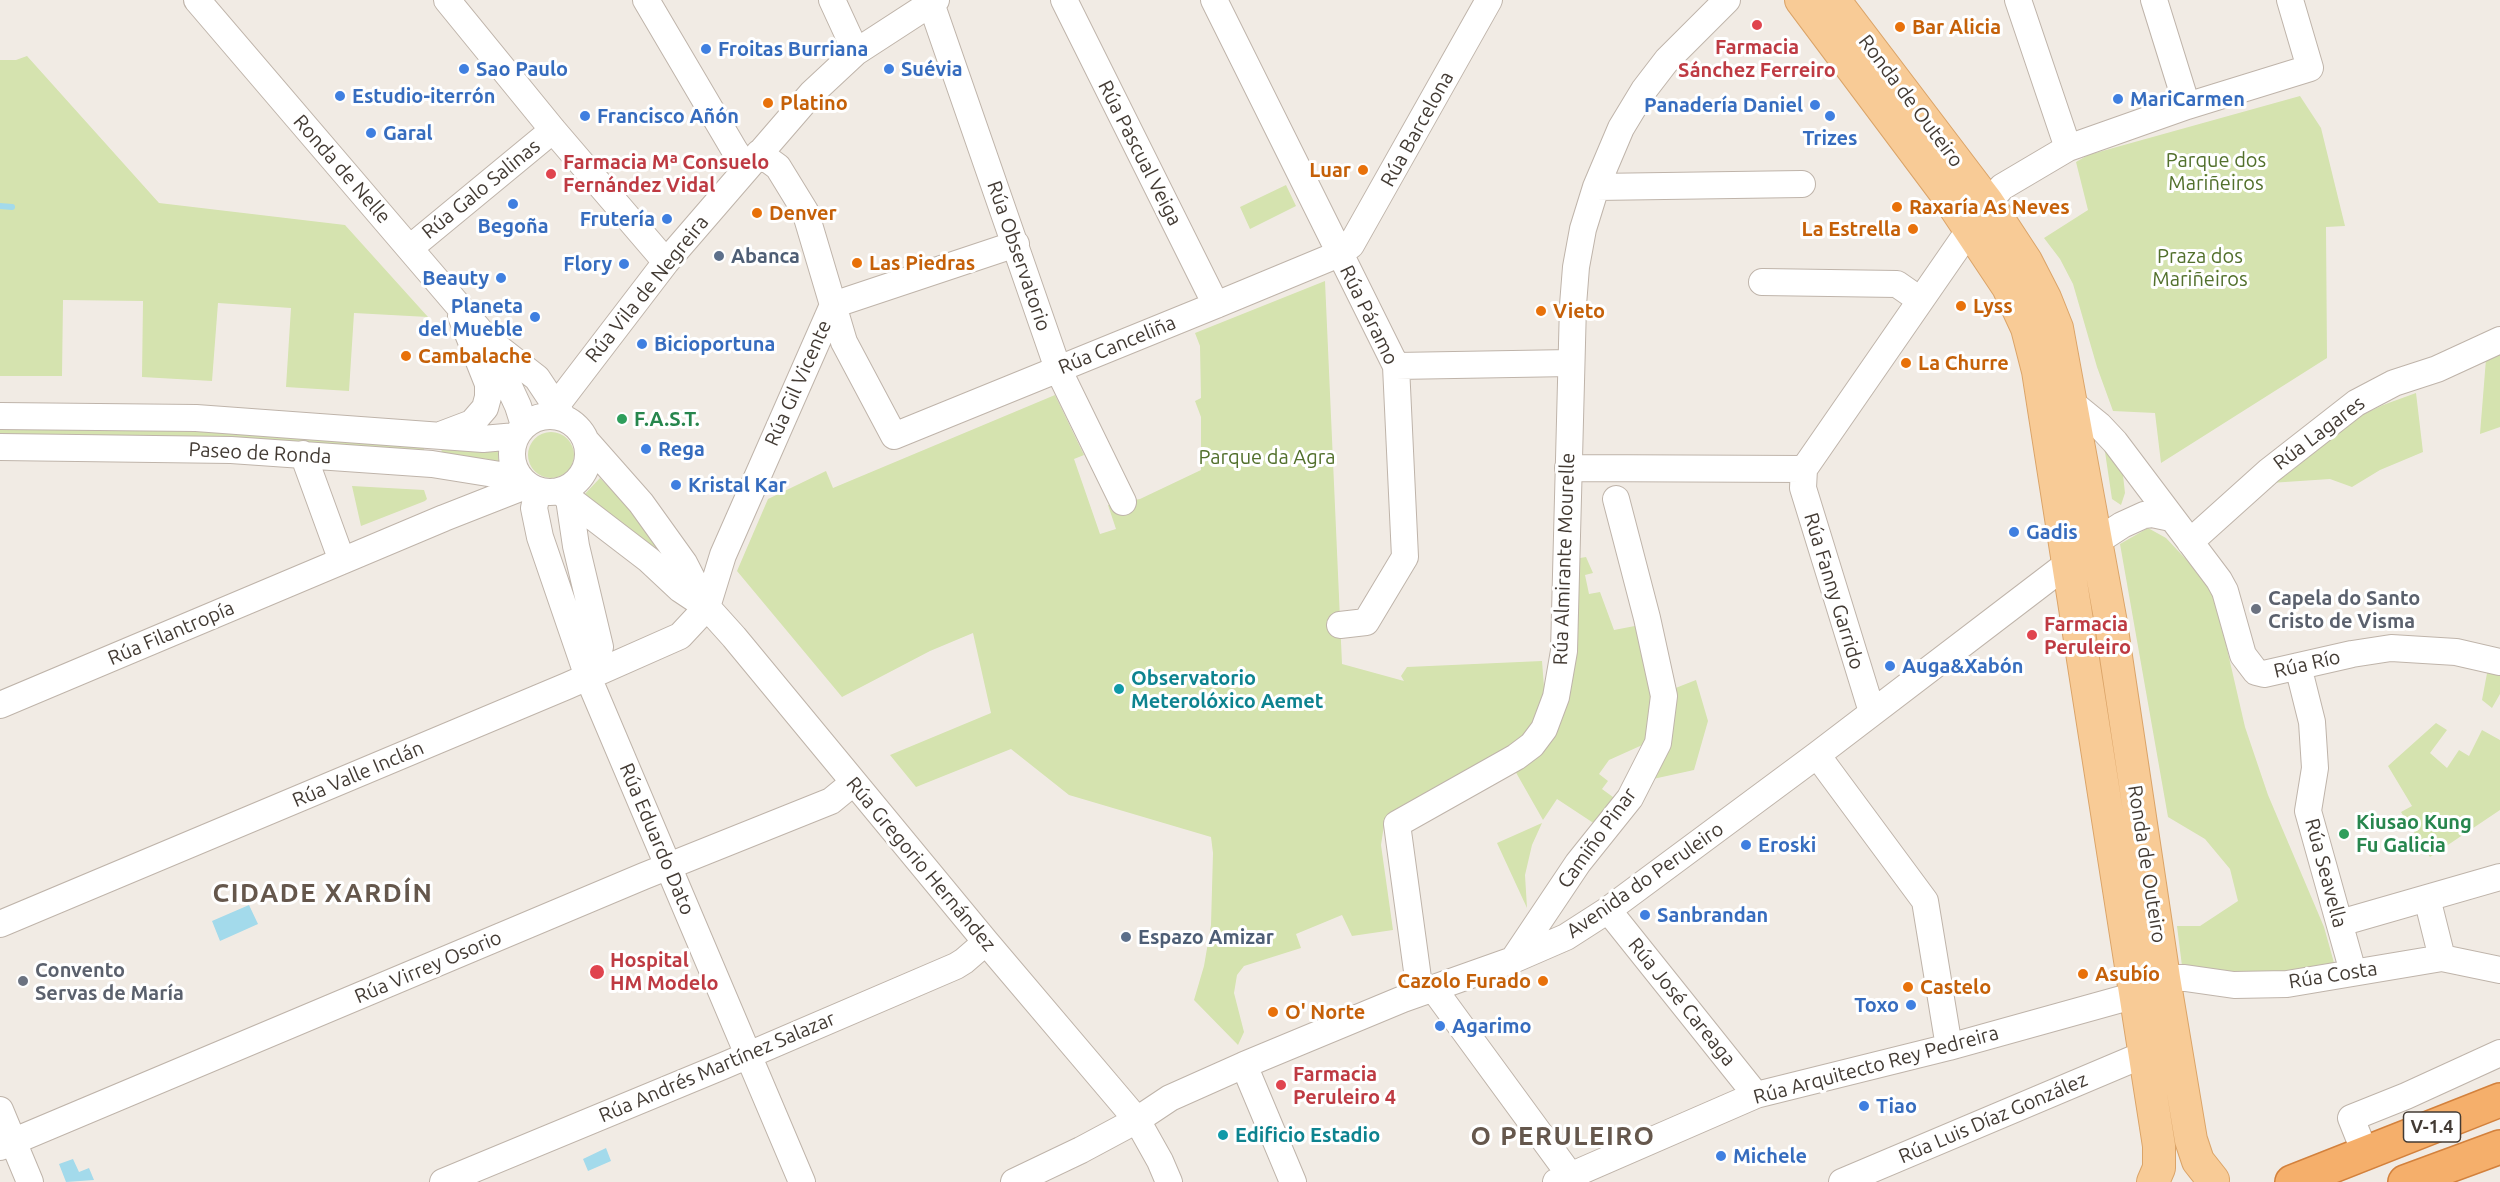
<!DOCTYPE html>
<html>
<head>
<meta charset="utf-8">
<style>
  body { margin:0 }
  canvas { display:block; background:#f1ebe4 }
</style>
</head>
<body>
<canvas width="2500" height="1182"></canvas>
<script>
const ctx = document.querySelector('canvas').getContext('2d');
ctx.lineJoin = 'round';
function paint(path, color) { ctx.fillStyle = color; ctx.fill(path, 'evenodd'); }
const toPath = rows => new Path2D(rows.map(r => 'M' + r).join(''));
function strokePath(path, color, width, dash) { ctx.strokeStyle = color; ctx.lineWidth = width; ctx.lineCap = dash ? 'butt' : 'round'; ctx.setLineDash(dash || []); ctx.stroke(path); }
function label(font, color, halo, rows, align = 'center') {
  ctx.font = font + ' Ubuntu,sans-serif'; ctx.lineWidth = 6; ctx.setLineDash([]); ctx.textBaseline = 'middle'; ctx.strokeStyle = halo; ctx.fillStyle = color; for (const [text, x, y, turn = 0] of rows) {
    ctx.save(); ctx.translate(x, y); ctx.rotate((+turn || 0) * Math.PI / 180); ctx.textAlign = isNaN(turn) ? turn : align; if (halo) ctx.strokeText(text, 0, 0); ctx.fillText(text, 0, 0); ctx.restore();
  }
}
const green = toPath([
  [27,56,159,203,345,225,428,317,354,313,349,391,286,387,291,308,218,303,212,381,142,377,143,301,63,300,62,376,0,376,0,60,16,60],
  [2300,96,2321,128,2345,226,2326,227,2327,358,2161,463,2155,413,2113,411,2097,367,2073,284,2060,259,2044,238,2088,210,2076,162,2088,155],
  [1286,185,1296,206,1250,229,1240,207],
  [1325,281,1342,664,1404,681,1401,676,1407,667,1542,661,1545,700,1534,730,1502,754,1402,811,1384,825,1381,845,1393,930,1352,936,1342,915,1296,934,1301,948,1244,966,1237,975,1234,993,1244,1032,1238,1045,1194,1000,1204,966,1211,925,1213,853,1211,837,1069,795,1011,749,916,787,890,755,991,713,973,633,930,651,842,697,737,571,768,499,826,471,833,488,1055,395,1084,455,1074,459,1100,534,1116,529,1108,505,1140,499,1201,470,1201,417,1195,401,1201,398,1200,346,1195,333],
  [2500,352,2500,427,2480,434,2486,359],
  [2416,393,2423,452,2380,470,2352,487,2330,479,2270,483,2348,422,2383,405],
  [0,427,195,430,424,446,424,454,0,435],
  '528 455a23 23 0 1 1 46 0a23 23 0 1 1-46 0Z',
  [2110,443,2118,455,2123,475,2125,493,2121,505,2112,499,2105,452],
  [442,447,498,451,499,464,489,459,441,456],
  [600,478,645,525,686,578,582,497],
  [352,486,424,490,427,499,425,501,361,526],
  [2148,528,2166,538,2213,588,2245,727,2268,795,2324,927,2336,970,2253,977,2182,966,2177,926,2200,926,2238,901,2230,869,2205,839,2168,817,2120,544],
  [1586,557,1593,573,1585,575,1589,594,1600,592,1614,630,1640,625,1648,663,1653,712,1649,742,1609,760,1599,774,1608,781,1602,789,1617,800,1598,826,1557,799,1543,820,1514,769,1530,757,1574,559],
  [2488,668,2500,671,2500,694,2492,708,2482,700],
  [1696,680,1708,721,1694,770,1653,779,1673,689],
  [2436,723,2447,730,2430,753,2447,768,2459,750,2469,756,2482,730,2500,740,2500,810,2430,857,2401,812,2412,806,2388,766],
  [1542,823,1532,845,1525,875,1527,908,1497,843]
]);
const water = toPath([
  [249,905,258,924,220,941,212,921],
  [606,1148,611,1161,588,1171,583,1159],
  [73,1159,79,1172,89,1168,94,1180,66,1182,59,1164]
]);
const stream = toPath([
  [0,206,12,207]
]);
const minor = toPath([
  [197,0,487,339,537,378,563,417],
  [447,0,553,130,666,262],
  [646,0,735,151,747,168],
  [832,0,856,52],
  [1064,0,1216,305],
  [1214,0,1396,366,1405,557,1366,622,1340,625],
  [2018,0,2068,148],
  [2154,0,2187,106],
  [931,3,1058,369,1123,502],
  [759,153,778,167,805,211,844,342,894,436,1216,305,1339,254,1351,245,1489,0],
  [1596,187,1802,184],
  [410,248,553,130],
  [1762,282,1897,284,1920,300],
  [489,343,518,406,524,425],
  [1396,366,1571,363],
  [2072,403,2099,425,2115,442,2219,580,2225,591,2243,655,2256,672,2264,674,2352,654,2391,648,2456,652,2500,662],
  [549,415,666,262,812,93,856,52,936,0],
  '512 454a38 38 0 1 1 76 0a38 38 0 1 1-76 0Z',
  [0,416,196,418,483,439,516,436],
  [443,434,472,423,485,408,488,397,488,384,461,316],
  [588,443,641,503,684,563,705,604],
  [0,447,231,450,432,464,519,478],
  [303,454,342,561],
  [1568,468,1804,469,1988,203,2002,187,2068,148,2187,106,2310,68,2290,0],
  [1804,469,1803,488,1872,712],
  [538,490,534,508,540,537,588,677,802,1182],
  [559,491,649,560,680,589,707,607,734,637,986,942,1137,1120,1160,1161,1169,1182],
  [569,499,576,546,600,647,588,677],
  [2190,542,2269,471,2356,403,2394,383,2437,369,2500,340],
  [2298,666,2312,722,2315,768,2308,811,2353,972],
  [0,705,444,518,528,485],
  [1817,755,1925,901,1949,1047],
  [2427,898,2442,958],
  [1608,910,1756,1095],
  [2340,923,2500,877],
  [0,924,567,686,680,636,707,607,723,555,833,305,1016,244],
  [1513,960,1578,863,1630,798,1658,743,1664,696,1647,618,1616,499],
  [2164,978,2185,978,2234,985,2287,984,2442,958,2500,970],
  [1433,988,1575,1182],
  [1420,993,1397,824,1516,757,1532,745,1544,729,1556,697,1564,651,1573,305,1576,267,1583,229,1596,187,1621,128,1644,90,1667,60,1727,0],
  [1244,1065,1293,1182],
  [0,1110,30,1182],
  [0,1147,644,876,831,801,853,783],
  [2365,1153,2351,1118,2406,1096,2500,1053],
  [443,1182,723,1066,956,966,964,961,986,942],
  [1014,1182,1081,1150,1137,1120,1170,1098,1244,1065,1403,999,1513,960,1566,937,1608,910,1817,755,2096,542,2122,525,2144,515,2152,514,2171,518],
  [1556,1182,1756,1095,1949,1047,2136,995],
  [1842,1182,2145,1054]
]);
const major = toPath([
  [1801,0,1944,191,2008,287,2027,328,2038,371,2159,1146,2159,1168,2153,1182],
  [1834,0,1988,203,2026,261,2045,298,2057,328,2111,623,2164,978,2191,1140,2198,1161,2213,1180]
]);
const highway = toPath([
  [2292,1182,2500,1100],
  [2405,1182,2500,1147]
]);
const markers = [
  [1757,25,6,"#e0444e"],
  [1900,27,6,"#e8710a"],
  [706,49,6,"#3f7fe0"],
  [464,69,6,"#3f7fe0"],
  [889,69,6,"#3f7fe0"],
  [340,96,6,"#3f7fe0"],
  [2118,99,6,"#3f7fe0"],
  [768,103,6,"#e8710a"],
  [1815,105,6,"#3f7fe0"],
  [585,116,6,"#3f7fe0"],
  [1830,116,6,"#3f7fe0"],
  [371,133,6,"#3f7fe0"],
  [1363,170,6,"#e8710a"],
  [551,174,6,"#e0444e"],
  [513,204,6,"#3f7fe0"],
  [1897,207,6,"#e8710a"],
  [757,213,6,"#e8710a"],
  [667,219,6,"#3f7fe0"],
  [1913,229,6,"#e8710a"],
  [719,256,6,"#5c6f8a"],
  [857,263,6,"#e8710a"],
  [624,264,6,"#3f7fe0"],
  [501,278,6,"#3f7fe0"],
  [1961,306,6,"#e8710a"],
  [1541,311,6,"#e8710a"],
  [535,317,6,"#3f7fe0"],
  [642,344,6,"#3f7fe0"],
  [406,356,6,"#e8710a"],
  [1906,363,6,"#e8710a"],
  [622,419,6,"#2e9e5b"],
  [646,449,6,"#3f7fe0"],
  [676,485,6,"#3f7fe0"],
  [2014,532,6,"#3f7fe0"],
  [2256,609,6,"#6b7280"],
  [2032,635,6,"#e0444e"],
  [1890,666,6,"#3f7fe0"],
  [1119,689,6,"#0f9aa8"],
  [2344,834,6,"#2e9e5b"],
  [1746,845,6,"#3f7fe0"],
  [1645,915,6,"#3f7fe0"],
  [1126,937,6,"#5c6f8a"],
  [597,972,8,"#e0444e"],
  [2083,974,6,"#e8710a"],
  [23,981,6,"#6b7280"],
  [1543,981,6,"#e8710a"],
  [1908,987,6,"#e8710a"],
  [1911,1005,6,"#3f7fe0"],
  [1273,1012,6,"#e8710a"],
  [1440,1026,6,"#3f7fe0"],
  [1281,1085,6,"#e0444e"],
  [1864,1106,6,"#3f7fe0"],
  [1223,1135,6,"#0f9aa8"],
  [1721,1156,6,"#3f7fe0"]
];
const shields = [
  [2432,1127,57]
];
const shieldNames = [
  ["V-1.4",2432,1127]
];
const foodNames = [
  ["Bar Alicia",1912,27],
  ["Platino",780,103],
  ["Luar",1351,170,"right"],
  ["Raxaría As Neves",1909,207],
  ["Denver",769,213],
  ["La Estrella",1901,229,"right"],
  ["Las Piedras",869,263],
  ["Lyss",1973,306],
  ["Vieto",1553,311],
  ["Cambalache",418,356],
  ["La Churre",1918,363],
  ["Asubío",2095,974],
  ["Cazolo Furado",1531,981,"right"],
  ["Castelo",1920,987],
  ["O' Norte",1285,1012]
];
const healthNames = [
  ["Farmacia",1757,47,"center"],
  ["Sánchez Ferreiro",1757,70,"center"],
  ["Farmacia Mª Consuelo",563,162],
  ["Fernández Vidal",563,185],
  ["Farmacia",2044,624],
  ["Peruleiro",2044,647],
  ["Hospital",610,960],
  ["HM Modelo",610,983],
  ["Farmacia",1293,1074],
  ["Peruleiro 4",1293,1097]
];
const shopNames = [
  ["Froitas Burriana",718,49],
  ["Sao Paulo",476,69],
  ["Suévia",901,69],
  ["Estudio-iterrón",352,96],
  ["MariCarmen",2130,99],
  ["Panadería Daniel",1803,105,"right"],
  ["Francisco Añón",597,116],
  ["Garal",383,133],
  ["Trizes",1830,138,"center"],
  ["Frutería",655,219,"right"],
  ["Begoña",513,226,"center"],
  ["Flory",612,264,"right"],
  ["Beauty",489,278,"right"],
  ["Planeta",523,306,"right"],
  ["del Mueble",523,329,"right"],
  ["Bicioportuna",654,344],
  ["Rega",658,449],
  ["Kristal Kar",688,485],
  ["Gadis",2026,532],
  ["Auga&Xabón",1902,666],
  ["Eroski",1758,845],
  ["Sanbrandan",1657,915],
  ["Toxo",1899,1005,"right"],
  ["Agarimo",1452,1026],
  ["Tiao",1876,1106],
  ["Michele",1733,1156]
];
const streetNames = [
  ["Ronda de Outeiro",1911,101,53],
  ["Rúa Barcelona",1417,129,-61],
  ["Rúa Pascual Veiga",1140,153,63],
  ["Ronda de Nelle",342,169,49],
  ["Rúa Galo Salinas",481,189,-39],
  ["Rúa Observatorio",1019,256,71],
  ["Rúa Vila de Negreira",647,289,-51],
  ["Rúa Páramo",1369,315,64],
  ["Rúa Canceliña",1117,345,-22],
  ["Rúa Gil Vicente",798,383,-66],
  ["Rúa Lagares",2319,433,-37],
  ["Paseo de Ronda",260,453,3],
  ["Rúa Almirante Mourelle",1564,559,-88],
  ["Rúa Fanny Garrido",1834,591,73],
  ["Rúa Filantropía",171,633,-23],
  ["Rúa Río",2307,664,-13],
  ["Rúa Valle Inclán",358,774,-23],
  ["Camiño Pinar",1597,838,-54],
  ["Rúa Eduardo Dato",657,839,67],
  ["Rúa Gregorio Hernández",921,864,50],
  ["Ronda de Outeiro",2147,864,81],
  ["Rúa Seavella",2326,873,75],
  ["Avenida do Peruleiro",1645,880,-35],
  ["Rúa Virrey Osorio",428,967,-23],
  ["Rúa Costa",2333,975,-9],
  ["Rúa José Careaga",1682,1002,51],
  ["Rúa Arquitecto Rey Pedreira",1876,1065,-15],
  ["Rúa Andrés Martínez Salazar",717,1067,-23],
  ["Rúa Luis Díaz González",1993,1118,-23]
];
const parkNames = [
  ["Parque dos",2216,160],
  ["Mariñeiros",2216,183],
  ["Praza dos",2200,256],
  ["Mariñeiros",2200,279],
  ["Parque da Agra",1267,457]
];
const serviceNames = [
  ["Abanca",731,256],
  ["Espazo Amizar",1138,937]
];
const leisureNames = [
  ["F.A.S.T.",634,419],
  ["Kiusao Kung",2356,822],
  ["Fu Galicia",2356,845]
];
const worshipNames = [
  ["Capela do Santo",2268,598],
  ["Cristo de Visma",2268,621],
  ["Convento",35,970],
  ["Servas de María",35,993]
];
const cultureNames = [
  ["Observatorio",1131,678],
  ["Meterolóxico Aemet",1131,701],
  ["Edificio Estadio",1235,1135]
];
const districtNames = [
  ["CIDADE XARDÍN",323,893],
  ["O PERULEIRO",1563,1136]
];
paint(green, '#d5e3af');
paint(water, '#a3daeb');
strokePath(stream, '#a3daeb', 6);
strokePath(minor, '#bfb4aa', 28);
strokePath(major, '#dba468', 34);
strokePath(highway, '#d3813c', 36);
strokePath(minor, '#fff', 26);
strokePath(major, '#f8cb96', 32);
strokePath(highway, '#f5af6b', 33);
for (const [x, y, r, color] of markers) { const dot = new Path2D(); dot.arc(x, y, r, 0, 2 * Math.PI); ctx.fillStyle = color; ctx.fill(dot); strokePath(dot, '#fff', 2); }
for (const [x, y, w] of shields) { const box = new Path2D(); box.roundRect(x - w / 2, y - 15, w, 30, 4.5); ctx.fillStyle = '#fff'; ctx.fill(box); strokePath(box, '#433b34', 1.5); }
label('bold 18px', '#433b34', null, shieldNames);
label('bold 20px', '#c56008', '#fff', foodNames, 'left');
label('bold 20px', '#be3a42', '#fff', healthNames, 'left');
label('bold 20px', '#366cbe', '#fff', shopNames, 'left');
label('20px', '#433b34', '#fff', streetNames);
label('20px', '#52702c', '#fff', parkNames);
label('bold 20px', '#4e5e75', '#fff', serviceNames, 'left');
label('bold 20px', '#27864d', '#fff', leisureNames, 'left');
label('bold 20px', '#5b616d', '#fff', worshipNames, 'left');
label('bold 20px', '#0d838f', '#fff', cultureNames, 'left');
ctx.letterSpacing = '1.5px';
label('bold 26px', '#65574c', '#fff', districtNames);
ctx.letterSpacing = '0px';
</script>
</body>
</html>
